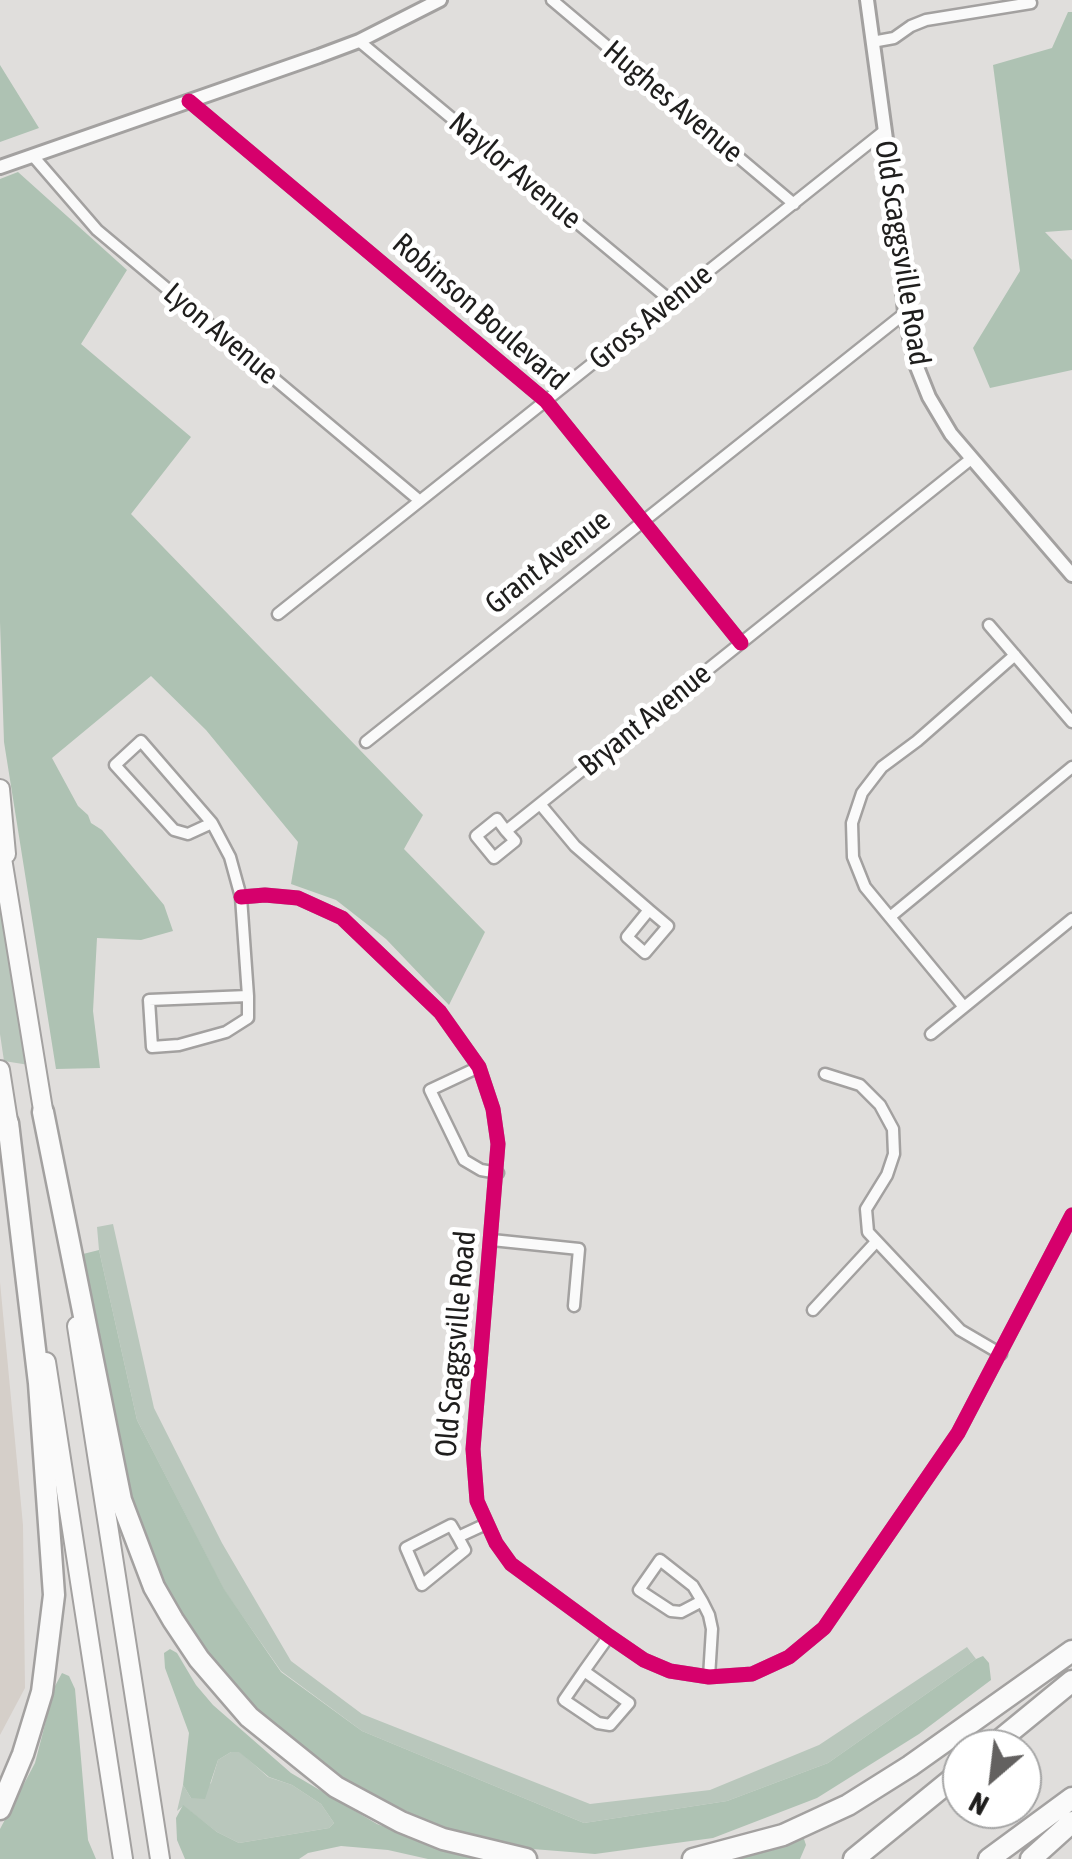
<!DOCTYPE html>
<html>
<head>
<meta charset="utf-8">
<style>
  body { margin:0 }
  #map { position:relative; width:1072px; height:1859px; overflow:hidden; background:#e0dedc; font-family:"Asap Condensed",sans-serif }
  canvas { display:block }
  .north { position:absolute; left:942px; top:1729px; width:100px; height:100px; box-sizing:border-box; background:#fff; border:2px solid #a5a5a5; border-radius:50%; rotate:208deg; font-size:28px; font-weight:700; line-height:40px; text-align:center; color:#1f1e1d }
  .north::after { content:''; display:block; margin:auto; width:35px; height:45px; background:#636160; clip-path:polygon(50% 0,100% 100%,50% 72%,0 100%) }
</style>
</head>
<body>
<div id="map">
<canvas width="1072" height="1859"></canvas>
<div class="north">N</div>
</div>
<script>
const ctx = document.querySelector('canvas').getContext('2d');
ctx.lineJoin = 'round';
function paint(path, color) { ctx.fillStyle = color; ctx.fill(path, 'evenodd'); }
const toPath = rows => new Path2D(rows.map(r => 'M' + r).join(''));
function strokePath(path, color, width, dash) { ctx.strokeStyle = color; ctx.lineWidth = width; ctx.lineCap = dash ? 'butt' : 'round'; ctx.setLineDash(dash || []); ctx.stroke(path); }
function label(font, color, halo, rows, align = 'center') {
  ctx.font = font + ' "Asap Condensed",sans-serif'; ctx.lineWidth = 10; ctx.setLineDash([]); ctx.textBaseline = 'middle'; ctx.strokeStyle = halo; ctx.fillStyle = color; for (const [text, x, y, turn = 0] of rows) {
    ctx.save(); ctx.translate(x, y); ctx.rotate((+turn || 0) * Math.PI / 180); ctx.textAlign = isNaN(turn) ? turn : align; if (halo) ctx.strokeText(text, 0, 0); ctx.fillText(text, 0, 0); ctx.restore();
  }
}
const built = toPath([
  [0,1282,23,1525,25,1688,0,1735]
]);
const green = toPath([
  [0,883,29,1065,4,1061,0,1034],
  [113,1224,154,1408,222,1543,291,1661,362,1714,590,1804,710,1790,819,1745,967,1647,976,1659,828,1763,727,1801,584,1823,362,1731,281,1671,224,1590,137,1420,99,1250,97,1227],
  [231,1752,240,1752,268,1777,292,1785,321,1804,334,1823,329,1828,239,1843,217,1832,183,1806,177,1811,183,1785,191,1798,211,1783,218,1760]
]);
const forest = toPath([
  [1068,12,1072,12,1072,230,1045,232,1072,260,1072,370,990,388,973,348,1020,271,993,65,1052,48],
  [0,65,39,128,0,142],
  [18,172,127,270,81,344,191,437,131,514,423,815,404,849,485,932,449,1005,386,939,336,900,291,884,298,842,206,730,151,676,52,758,78,806,88,815,91,823,102,830,164,905,173,931,141,940,97,938,93,1011,100,1068,56,1069,4,742,0,622,0,179],
  [99,1250,137,1420,224,1589,281,1672,362,1731,584,1823,727,1801,828,1763,976,1659,983,1656,989,1663,991,1680,919,1734,817,1798,713,1838,595,1854,520,1848,438,1827,340,1778,276,1729,213,1664,156,1570,122,1467,83,1254],
  [170,1649,177,1653,196,1685,213,1705,291,1773,377,1824,474,1859,428,1859,388,1850,341,1846,308,1853,299,1859,185,1859,177,1840,176,1818,183,1805,217,1832,239,1843,329,1828,334,1823,321,1804,292,1785,269,1777,239,1752,231,1752,218,1760,205,1799,191,1798,183,1785,189,1733,165,1668,164,1653],
  [62,1673,69,1676,75,1689,88,1840,96,1859,0,1859,0,1829,35,1763,55,1686],
  [796,1839,804,1839,806,1845,800,1859,736,1859]
]);
const minor = toPath([
  [552,0,794,204],
  [359,41,671,301],
  [872,42,894,38,911,26,926,20,1031,3],
  [189,101,546,401,741,643],
  [33,156,97,230,420,501],
  [278,614,883,132],
  [989,625,1072,722],
  [366,742,905,313],
  [540,804,575,846,649,910,627,937,645,953,668,926,649,910],
  [212,823,141,741,115,765,174,830,188,834,212,823,230,857,241,897,248,996,149,1000,152,1047,179,1045,226,1032,248,1018,248,996],
  [506,831,515,841,494,858,476,836,497,819,506,831,971,459],
  [241,897,265,895,298,898,342,918,440,1012,479,1067,493,1109,498,1144,473,1449,477,1501,496,1543,511,1564,609,1636,644,1660,670,1671,709,1677,752,1674,789,1657,824,1628,958,1433,1072,1215],
  [890,917,1072,767],
  [964,1007,865,887,853,857,852,823,862,793,882,767,917,741,1015,655],
  [931,1034,1072,919],
  [479,1067,430,1090,464,1160,481,1170,498,1173],
  [825,1074,860,1085,880,1105,893,1129,894,1154,887,1175,866,1209,868,1232,960,1330,1001,1354],
  [492,1240,579,1249,574,1306],
  [813,1310,875,1243],
  [458,1537,465,1550,422,1585,406,1548,451,1525,458,1537,486,1524],
  [702,1601,681,1612,671,1611,639,1590,660,1560,693,1586,702,1601,709,1615,712,1629,709,1677],
  [584,1671,564,1700,598,1723,610,1725,629,1703,584,1671,609,1636]
]);
const tertiary = toPath([
  [867,0,895,205,905,313,915,362,929,397,951,434,1072,575],
  [0,167,319,56,359,41,440,0]
]);
const primary = toPath([
  [0,789,6,854],
  [0,846,45,1122],
  [0,1070,10,1134],
  [77,1326,160,1859],
  [46,1362,123,1859]
]);
const motorway = toPath([
  [43,1112,121,1500,154,1587,173,1620,199,1659,249,1717,336,1787,401,1822,443,1839,526,1859],
  [989,1749,1072,1681],
  [0,1809,23,1754,42,1692,54,1595,39,1383,8,1123],
  [693,1859,783,1835,848,1805,910,1766,1072,1651],
  [854,1859,962,1771],
  [989,1859,1072,1798],
  [1031,1859,1072,1822]
]);
const cycleway = toPath([
  [189,101,546,401,741,643],
  [241,897,265,895,298,898,342,918,440,1012,479,1067,493,1109,498,1144,473,1449,477,1501,496,1543,511,1564,609,1636,644,1660,670,1671,709,1677,752,1674,789,1657,824,1628,958,1433,1072,1215]
]);
const streetNames = [
  ["Hughes Avenue",673,102,40],
  ["Naylor Avenue",515,171,40],
  ["Old Scaggsville Road",902,253,81],
  ["Robinson Boulevard",480,312,41],
  ["Gross Avenue",651,317,-39],
  ["Lyon Avenue",221,334,40],
  ["Grant Avenue",548,562,-38],
  ["Bryant Avenue",645,720,-39],
  ["Old Scaggsville Road",456,1344,-85]
];
paint(built, '#d5cfc9');
paint(green, '#b9c7bc');
paint(forest, '#aec2b3');
strokePath(minor, '#a3a1a0', 15);
strokePath(tertiary, '#a3a1a0', 18);
strokePath(primary, '#a3a1a0', 22);
strokePath(motorway, '#a3a1a0', 25);
strokePath(minor, '#fafafa', 10);
strokePath(tertiary, '#fafafa', 12);
strokePath(primary, '#fafafa', 18);
strokePath(motorway, '#fafafa', 20);
strokePath(cycleway, '#d6006c', 15);
label('30px', '#1f1e1d', '#fff', streetNames);
</script>
</body>
</html>
